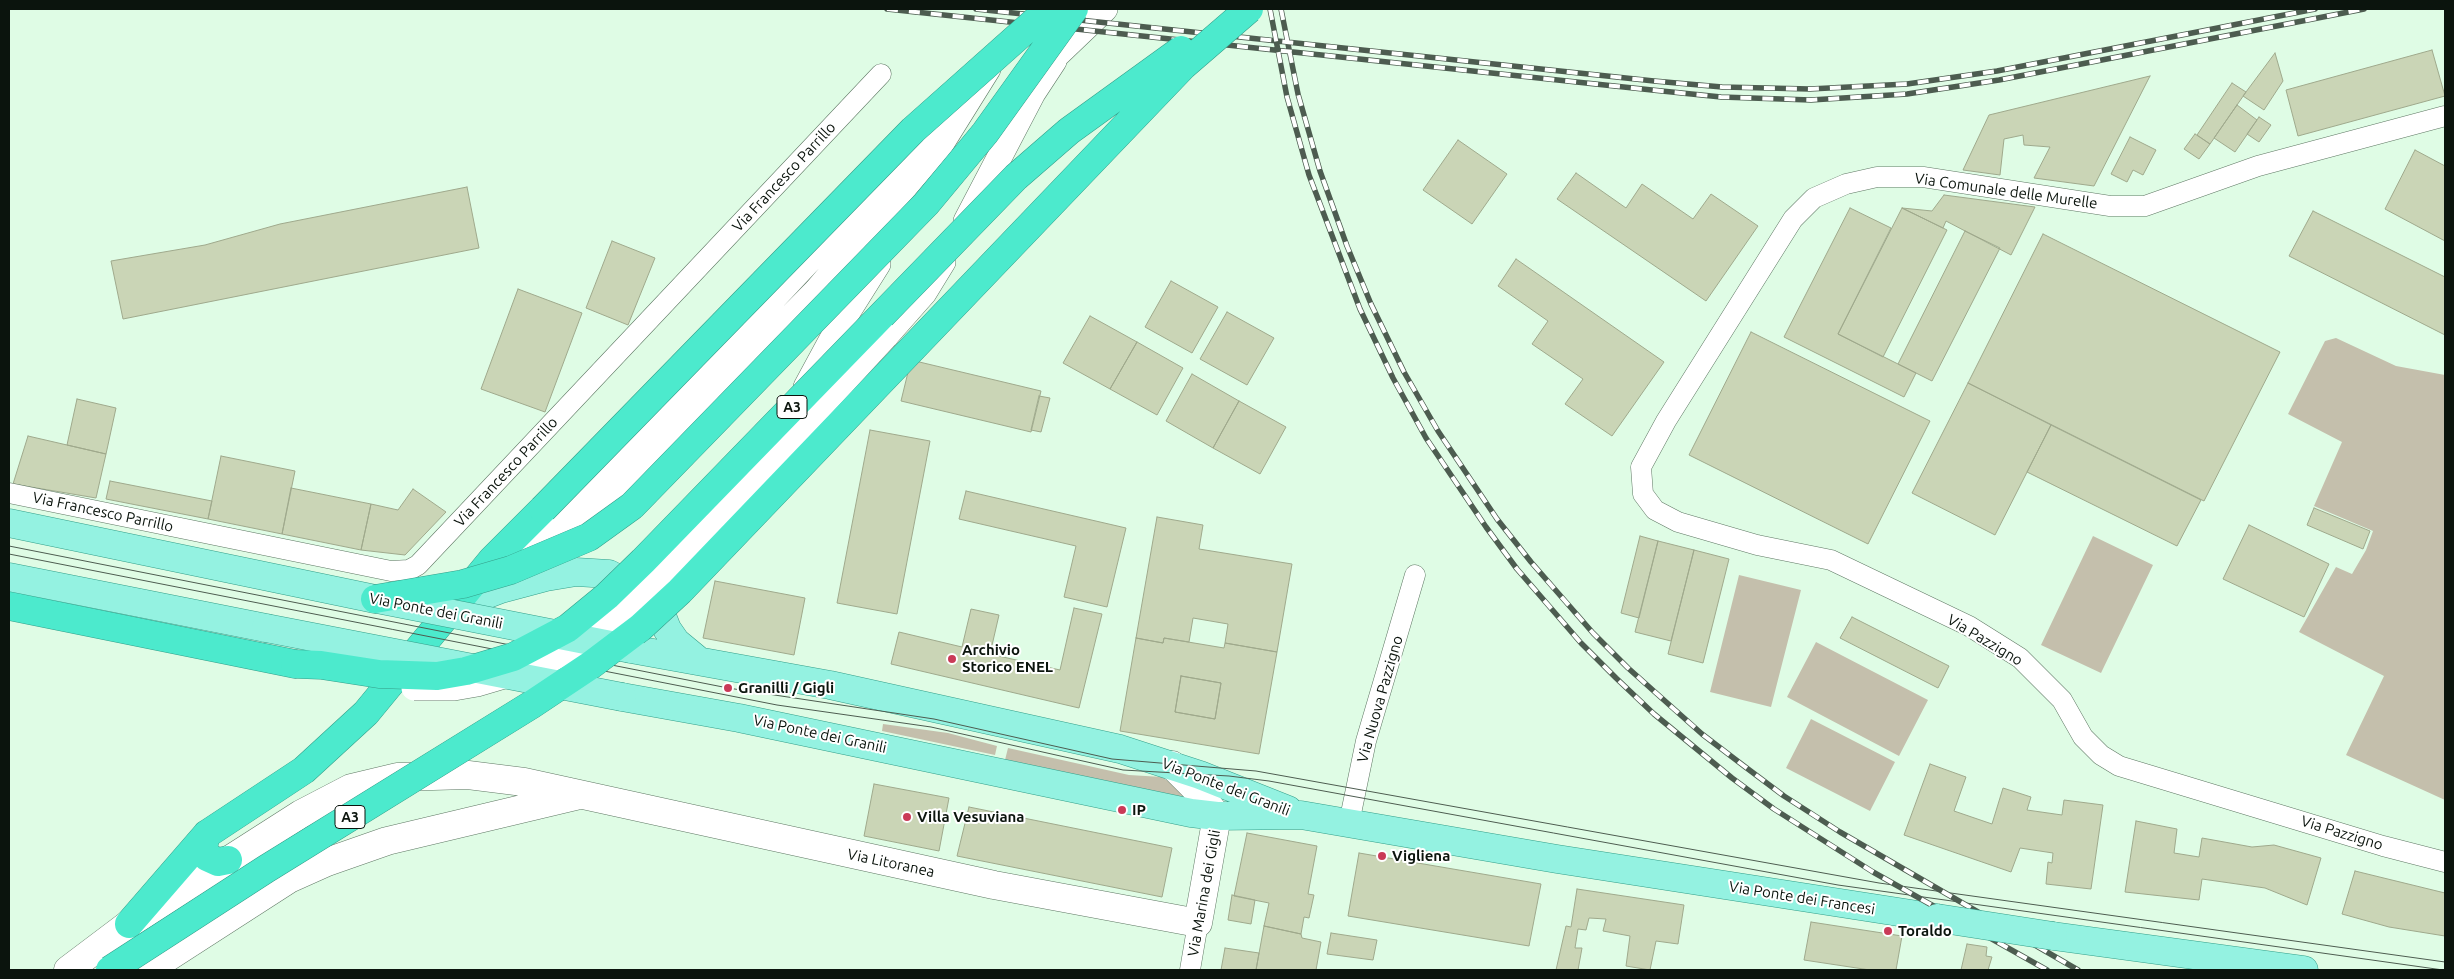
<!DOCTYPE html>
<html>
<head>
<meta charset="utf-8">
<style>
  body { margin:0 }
  #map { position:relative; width:2454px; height:979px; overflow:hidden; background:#dffce5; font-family:Ubuntu,sans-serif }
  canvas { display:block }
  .frame { position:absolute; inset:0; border:10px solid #0b140d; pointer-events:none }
</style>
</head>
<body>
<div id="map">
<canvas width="2454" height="979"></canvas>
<div class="frame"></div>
</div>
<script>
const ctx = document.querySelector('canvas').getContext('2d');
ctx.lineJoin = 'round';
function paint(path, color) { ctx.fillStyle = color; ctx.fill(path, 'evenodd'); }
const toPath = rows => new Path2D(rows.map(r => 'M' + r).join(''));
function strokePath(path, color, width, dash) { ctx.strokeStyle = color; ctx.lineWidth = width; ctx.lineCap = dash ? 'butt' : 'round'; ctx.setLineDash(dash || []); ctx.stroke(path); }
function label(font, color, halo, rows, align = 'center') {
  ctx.font = font + ' Ubuntu,sans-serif'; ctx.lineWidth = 4; ctx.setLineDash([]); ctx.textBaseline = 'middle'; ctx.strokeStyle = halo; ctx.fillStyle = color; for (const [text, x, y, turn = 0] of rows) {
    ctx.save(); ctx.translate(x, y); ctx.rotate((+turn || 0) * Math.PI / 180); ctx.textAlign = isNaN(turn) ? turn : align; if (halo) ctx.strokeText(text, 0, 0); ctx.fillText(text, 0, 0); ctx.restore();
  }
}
const green = toPath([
  [2336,338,2396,366,2445,375,2445,800,2346,755,2384,676,2299,632,2336,567,2352,574,2366,550,2373,531,2314,506,2342,442,2288,414,2325,341],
  [2093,536,2153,565,2101,673,2041,645],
  [1739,575,1801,590,1771,707,1710,692],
  [1816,642,1928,700,1899,756,1787,697],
  [1811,719,1895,762,1870,811,1786,768],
  [883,724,948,733,997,746,995,755,882,731],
  [1008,748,1129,775,1162,777,1175,786,1188,800,1004,764]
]);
const building = toPath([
  [2432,50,2445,96,2298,136,2286,90,2432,50],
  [2275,53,2283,81,2264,110,2243,96,2275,53],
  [2150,76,2094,186,2034,178,2050,147,2024,145,2023,135,2004,139,2000,175,1963,170,1989,115,2150,76],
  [2232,83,2246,92,2210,144,2197,135,2232,83],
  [2237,105,2257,120,2235,152,2214,138,2237,105],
  [2259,117,2271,125,2259,142,2247,134,2259,117],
  [2195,134,2210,144,2199,159,2184,149,2195,134],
  [2130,137,2156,150,2143,175,2133,170,2127,182,2111,174,2130,137],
  [1458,140,1507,174,1472,224,1423,190,1458,140],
  [2415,150,2445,166,2445,241,2385,209,2415,150],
  [1576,173,1626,208,1642,184,1693,219,1711,194,1758,226,1706,301,1557,199,1576,173],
  [467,187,479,248,123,319,111,261,205,245,280,224,467,187],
  [1944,195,2035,207,2011,255,1946,221,1943,228,1902,208,1932,211,1944,195],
  [1850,208,1891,228,1838,334,1916,373,1904,397,1784,337,1850,208],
  [1902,208,1947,230,1883,357,1838,334,1902,208],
  [2313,211,2445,277,2445,335,2289,256,2313,211],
  [1965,231,2000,248,1932,381,1898,364,1965,231],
  [2043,234,2280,352,2204,501,1968,383,2043,234],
  [612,241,655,258,628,325,586,308,612,241],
  [1516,259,1664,362,1612,436,1565,404,1583,379,1532,344,1548,321,1498,286,1516,259],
  [1171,281,1218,307,1192,353,1145,327,1171,281],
  [518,289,582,313,545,412,481,389,518,289],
  [1227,312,1274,338,1247,385,1200,359,1227,312],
  [1090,316,1137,342,1110,389,1063,363,1090,316],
  [1751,332,1930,421,1868,544,1689,455,1751,332],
  [1137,342,1183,368,1157,415,1110,389,1137,342],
  [911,360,1041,391,1031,432,901,401,911,360],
  [1192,374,1239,401,1213,448,1166,421,1192,374],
  [1968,383,2051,425,1995,535,1912,493,1968,383],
  [1039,396,1050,398,1041,432,1031,430,1039,396],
  [77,399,116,408,106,454,67,445,77,399],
  [1239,401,1286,427,1260,474,1213,448,1239,401],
  [2051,425,2201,500,2177,546,2027,472,2051,425],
  [870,430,930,441,897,614,837,603,870,430],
  [28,436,106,454,96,498,13,484,28,436],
  [221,456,295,471,282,534,208,519,221,456],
  [110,481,212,501,208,519,106,499,110,481],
  [291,488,371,504,361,550,282,534,291,488],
  [413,489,446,512,405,555,361,550,371,504,398,510,413,489],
  [966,491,1126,528,1107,607,1064,597,1076,546,959,519,966,491],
  [2314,508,2370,531,2363,549,2307,525,2314,508],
  [1157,517,1203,525,1199,549,1292,564,1277,652,1225,643,1228,624,1193,618,1189,642,1164,638,1163,643,1136,638,1157,517],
  [2249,525,2329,564,2304,617,2223,579,2249,525],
  [1640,536,1658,541,1639,618,1621,613,1640,536],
  [1658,541,1694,550,1671,641,1635,632,1658,541],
  [1694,550,1729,559,1703,663,1668,654,1694,550],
  [715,581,805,598,794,655,703,638,715,581],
  [1074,608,1102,614,1079,708,891,664,899,632,962,647,971,609,999,615,990,654,1060,670,1074,608],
  [1852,617,1949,666,1938,688,1840,638,1852,617],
  [1136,638,1163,643,1164,638,1224,648,1225,643,1277,652,1259,754,1120,731,1136,638],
  [1181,676,1221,683,1215,719,1175,712,1181,676],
  [1181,676,1221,683,1215,719,1175,712,1181,676],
  [1930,764,1966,777,1954,811,1992,824,2003,788,2031,797,2027,810,2062,815,2064,800,2103,805,2091,889,2046,884,2048,862,2052,863,2053,853,2020,848,2011,872,1904,835,1930,764],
  [874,784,949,798,939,851,864,836,874,784],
  [969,807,1172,848,1162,897,957,856,969,807],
  [2136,821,2177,829,2174,853,2199,857,2202,838,2252,847,2274,845,2321,858,2307,905,2265,888,2202,879,2199,900,2125,892,2136,821],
  [1247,833,1317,846,1308,894,1314,895,1309,918,1304,917,1301,934,1264,926,1269,903,1234,896,1247,833],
  [1359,853,1541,884,1529,946,1348,916,1359,853],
  [2355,871,2445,893,2445,936,2389,927,2342,914,2355,871],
  [1577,889,1684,905,1678,944,1656,941,1650,970,1626,966,1630,936,1603,931,1606,919,1589,918,1586,930,1578,929,1575,948,1582,948,1578,970,1556,970,1566,926,1571,927,1577,889],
  [1232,895,1255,900,1251,924,1228,920,1232,895],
  [1811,922,1902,936,1896,970,1870,970,1804,960,1811,922],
  [1264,926,1301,934,1302,938,1321,942,1316,970,1256,970,1264,926],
  [1331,933,1377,940,1373,960,1327,954,1331,933],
  [1967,944,1987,947,1986,956,1992,957,1988,970,1961,970,1967,944],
  [1225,948,1259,953,1256,970,1221,970,1225,948]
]);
const minor = toPath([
  [2445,116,2258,166,2145,206,2110,206,1923,177,1877,177,1846,184,1814,198,1793,219,1666,421,1641,467,1643,494,1655,510,1678,522,1757,545,1831,560,1969,626,2020,658,2062,700,2083,737,2101,755,2119,766,2383,846,2445,862],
  [9,493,391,571,409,570,418,565,881,74],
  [1349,823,1366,741,1415,575],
  [1190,970,1198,923]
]);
const tertiary = toPath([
  [1038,73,1105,9],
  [966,221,1033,93,1054,61],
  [886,336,924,293,943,262],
  [806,387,839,326,878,264],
  [555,547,627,483,816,291,940,146,988,69],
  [508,551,544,530,602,481,932,130]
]);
const secondary = toPath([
  [1172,765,1194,787,1217,816],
  [68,970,129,924,301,814,351,788,397,777,468,775,524,782,994,885,1198,923,1217,816],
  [148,970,289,879,327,862,387,841,576,796]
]);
const primary = toPath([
  [9,523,375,599],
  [9,577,266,628],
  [454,607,501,589,546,577,576,572,609,574,634,587,657,603,667,629,676,642,699,661],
  [631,649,830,685,1120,749,1200,775,1288,810],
  [622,697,739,718,1191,813,1217,816,1301,815,1557,859,1937,918],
  [2053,936,2304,970]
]);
const motorway = toPath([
  [9,606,295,664],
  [207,834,203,845,207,857,218,862,228,860],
  [129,924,207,834,304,770,366,713,492,560,543,509]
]);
const tram = toPath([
  [9,546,728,688,934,719,1112,759,1256,771,1879,883,2445,962],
  [9,554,777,705,931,727,1123,770,1229,776,1269,781,1838,885,2443,970]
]);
const rail = toPath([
  [887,9,1652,90,1721,97,1811,100,1907,94,1999,80,2364,9],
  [976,9,1654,81,1722,87,1810,89,1907,84,1997,71,2315,9],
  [1270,9,1287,97,1309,175,1360,309,1393,378,1426,438,1486,527,1517,569,1581,643,1616,678,1654,714,1732,778,1774,809,1873,872,2047,970],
  [1281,9,1298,94,1320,171,1347,246,1371,304,1404,372,1438,431,1497,519,1531,562,1593,633,1628,668,1702,734,1744,766,1784,796,1840,832,2078,970]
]);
const tertiaryBridge = toPath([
  [414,688,454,688,477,684,521,671,554,658,584,642,622,616,708,528,886,336]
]);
const primaryBridge = toPath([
  [377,599,631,649],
  [266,628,622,697],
  [1937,918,2053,936]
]);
const motorwayBridge = toPath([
  [543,509,913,130,1049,9],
  [375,599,463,584,511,570,589,537,632,506,926,204,985,133,1074,9],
  [295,664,321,665,379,674,437,676,466,671,513,657,568,628,607,596,643,561,1016,177,1069,131,1181,50],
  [110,970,266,869,531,705,591,665,640,628,680,591,1183,66,1249,9]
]);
const markers = [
  [952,659,5,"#ca3a57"],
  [728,688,5,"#ca3a57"],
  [1122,810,5,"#ca3a57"],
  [907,817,5,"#ca3a57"],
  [1382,856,5,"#ca3a57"],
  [1888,931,5,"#ca3a57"]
];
const shields = [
  [792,407,30],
  [350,817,30]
];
const shieldNames = [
  ["A3",792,407],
  ["A3",350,817]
];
const streetNames = [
  ["Via Francesco Parrillo",784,177,-47],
  ["Via Comunale delle Murelle",2006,191,8],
  ["Via Francesco Parrillo",506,472,-47],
  ["Via Francesco Parrillo",103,512,12],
  ["Via Ponte dei Granili",436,611,11],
  ["Via Pazzigno",1985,640,31],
  ["Via Nuova Pazzigno",1380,699,-74],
  ["Via Ponte dei Granili",820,734,12],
  ["Via Ponte dei Granili",1226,787,21],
  ["Via Pazzigno",2342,833,17],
  ["Via Litoranea",891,863,12],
  ["Via Marina dei Gigli",1204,893,-80],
  ["Via Ponte dei Francesi",1802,898,9]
];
const poiNames = [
  ["Archivio",962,650],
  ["Storico ENEL",962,667],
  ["Granilli / Gigli",738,688],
  ["IP",1132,810],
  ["Villa Vesuviana",917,817],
  ["Vigliena",1392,856],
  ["Toraldo",1898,931]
];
paint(green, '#c4bfac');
paint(building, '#cad5b6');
strokePath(building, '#9fa98c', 1);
strokePath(minor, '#5f7864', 21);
strokePath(tertiary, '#5f7864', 26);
strokePath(secondary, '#5f7864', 29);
strokePath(primary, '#359f8a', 29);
strokePath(motorway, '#359f8a', 29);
strokePath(minor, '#fff', 20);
strokePath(tertiary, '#fff', 25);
strokePath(secondary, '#fff', 28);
strokePath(primary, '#94f2e1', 28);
strokePath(motorway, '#4ceacd', 28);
strokePath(tram, '#4d5c50', 1);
strokePath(rail, '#4d5c50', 5.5);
strokePath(rail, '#fff', 4, [11]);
strokePath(tertiaryBridge, '#5f7864', 26, []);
strokePath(primaryBridge, '#359f8a', 29, []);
strokePath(motorwayBridge, '#359f8a', 29, []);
strokePath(tertiaryBridge, '#fff', 25);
strokePath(primaryBridge, '#94f2e1', 28);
strokePath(motorwayBridge, '#4ceacd', 28);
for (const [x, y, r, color] of markers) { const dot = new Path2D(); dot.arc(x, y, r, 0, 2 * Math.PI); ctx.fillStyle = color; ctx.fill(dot); strokePath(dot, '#fff', 2); }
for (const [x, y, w] of shields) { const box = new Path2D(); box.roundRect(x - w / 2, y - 11.5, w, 23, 4); ctx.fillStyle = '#fff'; ctx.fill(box); strokePath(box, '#0b140d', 1); }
label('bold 14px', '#0b140d', null, shieldNames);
label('15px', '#0b140d', '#fff', streetNames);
label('bold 15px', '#0b140d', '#fff', poiNames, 'left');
</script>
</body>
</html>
